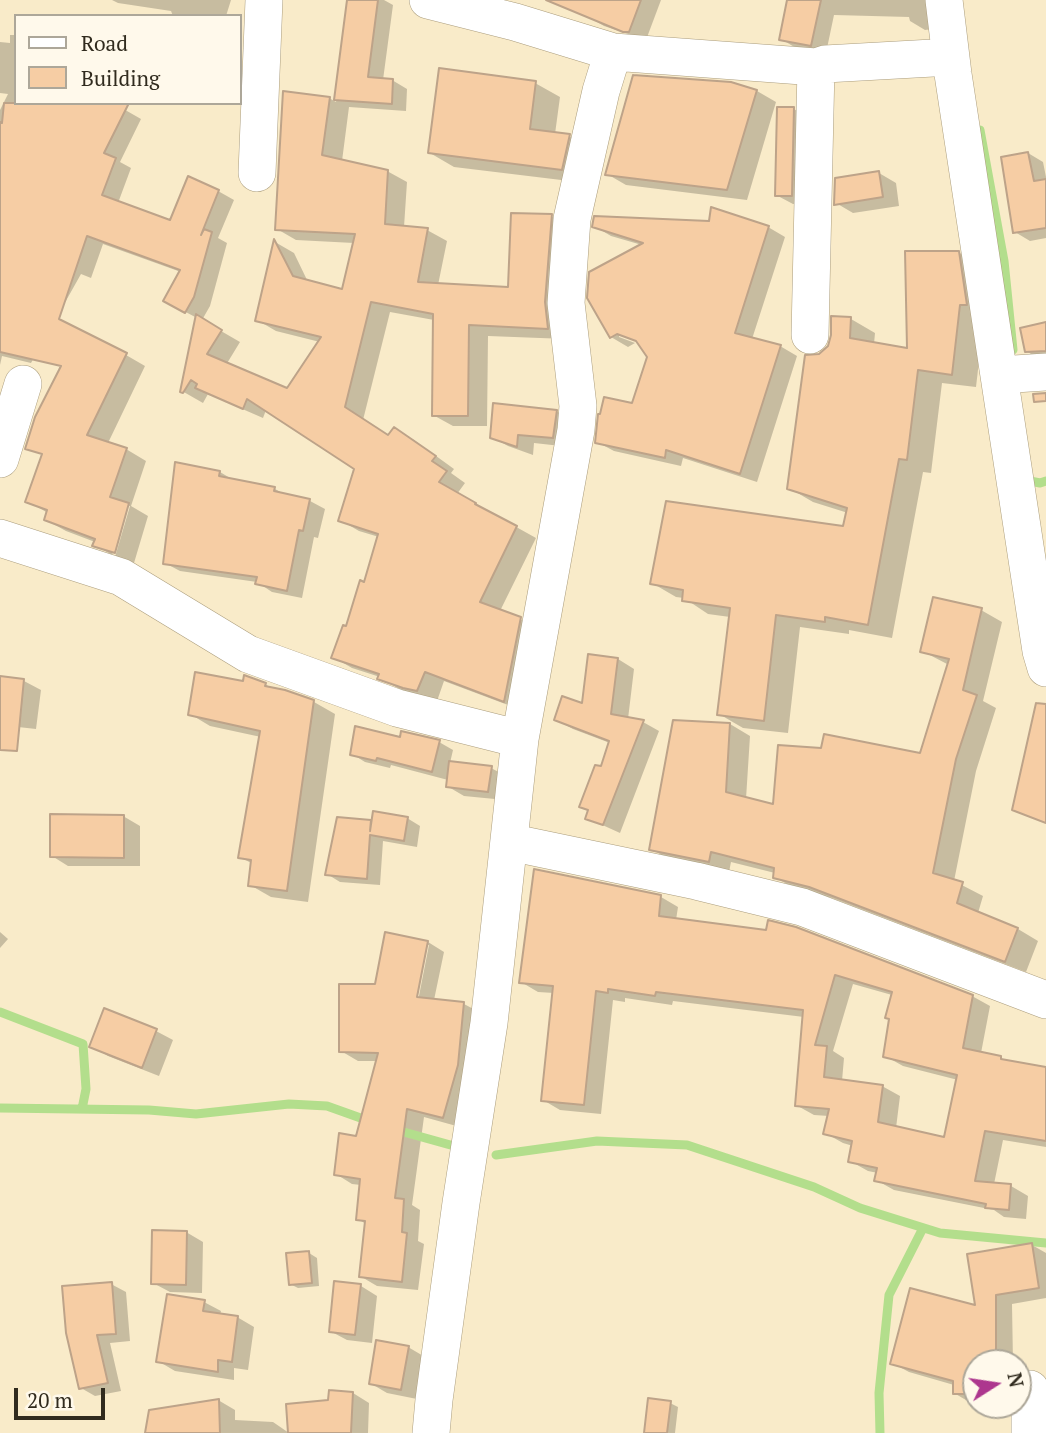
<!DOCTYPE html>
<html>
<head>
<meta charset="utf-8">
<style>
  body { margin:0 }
  #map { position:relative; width:1046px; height:1433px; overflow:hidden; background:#f9ebc9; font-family:"PT Serif",serif }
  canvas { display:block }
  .legend { position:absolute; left:14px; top:14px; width:228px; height:91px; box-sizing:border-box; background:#fff9eb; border:2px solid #ada799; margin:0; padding:9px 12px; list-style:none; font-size:21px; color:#312b1e }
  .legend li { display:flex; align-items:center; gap:14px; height:35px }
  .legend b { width:35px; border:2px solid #ada799 }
  .north { position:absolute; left:962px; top:1349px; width:70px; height:70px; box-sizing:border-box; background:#fff9eb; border:2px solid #ada799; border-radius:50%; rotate:78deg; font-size:19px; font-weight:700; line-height:28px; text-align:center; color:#312b1e }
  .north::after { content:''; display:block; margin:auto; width:24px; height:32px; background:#ad378e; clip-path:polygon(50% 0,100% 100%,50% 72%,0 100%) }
  .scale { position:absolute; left:14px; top:1388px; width:91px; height:32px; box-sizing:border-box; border:4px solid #312b1e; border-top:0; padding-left:9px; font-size:21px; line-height:24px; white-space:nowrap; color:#312b1e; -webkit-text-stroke:5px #fff9eb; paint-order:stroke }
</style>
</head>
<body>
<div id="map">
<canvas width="1046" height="1433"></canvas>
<ul class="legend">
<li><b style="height:9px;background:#fff"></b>Road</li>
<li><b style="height:19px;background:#f6cda4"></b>Building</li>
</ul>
<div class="north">N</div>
<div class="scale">20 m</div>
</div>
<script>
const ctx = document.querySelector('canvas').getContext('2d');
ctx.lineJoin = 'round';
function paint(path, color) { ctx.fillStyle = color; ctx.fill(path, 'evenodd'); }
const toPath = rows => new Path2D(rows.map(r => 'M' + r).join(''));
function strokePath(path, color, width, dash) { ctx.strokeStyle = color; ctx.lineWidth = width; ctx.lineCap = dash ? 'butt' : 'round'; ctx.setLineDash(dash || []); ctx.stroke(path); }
const shadow = toPath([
  [112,0,231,0,226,16,173,16,171,11,118,3],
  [349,0,384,0,393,5,383,80,392,80,407,89,406,111,349,107,342,161,387,171,407,182,404,227,427,230,447,241,438,285,510,289,551,216,570,227,566,339,488,336,487,426,453,426,433,415,434,320,390,312,363,420,389,436,394,429,414,440,454,469,451,473,465,483,457,494,536,538,500,611,520,619,540,630,524,711,444,681,437,701,424,698,399,689,380,677,352,668,333,657,366,584,379,537,359,531,340,520,356,469,266,410,263,418,208,394,203,403,182,391,197,318,165,301,181,272,103,244,91,278,81,274,31,363,2,356,0,365,0,110,8,94,0,93,0,42,10,43,10,35,16,35,16,103,120,107,141,119,120,162,131,168,118,203,171,222,218,191,234,200,218,238,227,243,210,306,202,320,240,342,226,365,288,391,320,342,276,331,257,320,275,242,294,253,308,282,343,291,354,243,296,240,277,229,329,98,336,102],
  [594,0,661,0,646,40,604,26,587,16],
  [789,0,941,0,940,28,925,30,910,21,909,17,834,15,826,53,796,48,781,39],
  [535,83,560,97,555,134,569,136,594,150,586,183,454,167,430,153],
  [731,84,757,91,776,102,747,200,626,185,607,174],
  [794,109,810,119,808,204,793,204,776,195],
  [1028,153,1043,162,1046,177,1046,238,1030,241,1015,232],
  [879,173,896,183,899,206,853,213,836,203],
  [594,226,768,227,785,237,752,339,780,346,797,356,757,482,683,458,681,466,614,451,597,442,633,405,649,356,645,343,619,333,619,337,635,343,628,347,611,337,642,245,611,236],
  [958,252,983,267,984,318,976,387,942,383,931,473,923,472,892,638,849,630,849,634,800,627,788,733,743,728,719,714,730,617,708,614,684,598,676,597,652,583,844,528,848,513,813,502,789,488,820,355,851,319,875,333,874,344,909,350],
  [1046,324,1046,363,1026,351],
  [126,355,145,366,108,443,126,449,146,461,131,506,148,516,134,563,115,557,130,506,127,506,112,555,95,545,95,542,66,531,46,520,48,513,27,501],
  [556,411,573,421,570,447,534,443,533,455,508,446,492,437],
  [220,472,235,481,275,489,286,495,310,501,325,509,318,538,314,537,302,598,272,592,257,582,180,571,165,563],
  [981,610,1002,622,983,701,996,708,976,771,954,881,983,896,978,913,1018,929,1038,941,1026,972,832,898,795,889,775,877,775,873,731,862,729,872,672,861,651,849,730,724,750,736,746,799,775,807,921,755,949,665,922,651],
  [590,656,618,659,634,669,628,719,643,722,659,731,620,833,587,818,589,811,581,806,602,768,610,743,573,729,556,720,584,705],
  [0,678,24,681,41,690,36,729,0,725],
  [244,683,265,684,274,690,314,702,335,714,308,902,271,897,250,885,253,864,240,857,261,737,210,726,190,714],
  [401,739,439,742,453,750,450,763,491,768,508,777,505,800,464,796,447,786,448,780,391,765,390,768,365,762,352,754],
  [123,816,140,826,140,866,68,866,52,856],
  [407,818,420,826,417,847,383,841,380,885,340,882,327,874,371,822,373,823],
  [661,897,678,907,676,920,972,996,990,1006,981,1053,1001,1058,1008,1062,1046,1068,1046,1147,1003,1140,994,1184,1011,1186,1028,1196,1026,1219,1004,1217,994,1210,894,1190,876,1180,878,1173,868,1171,850,1161,853,1146,843,1143,825,1133,829,1116,814,1115,796,1105,804,1017,673,1001,672,1005,625,998,625,1002,613,1000,601,1114,560,1110,543,1100,554,993,538,992,521,982],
  [853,984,892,995,885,1056,903,1066,958,1080,946,1139,896,1128,900,1096,882,1086,842,1081,844,1058,833,1051],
  [0,932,8,939,0,948],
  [428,942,444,952,434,1000,464,1004,481,1013,460,1127,424,1117,412,1205,420,1210,418,1241,424,1244,418,1290,377,1286,360,1276,366,1224,358,1219,361,1185,352,1184,336,1174,357,1138,378,1061,358,1061,341,1051,376,986],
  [426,945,429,945,417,1006,414,1005],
  [156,1031,173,1040,159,1076,108,1056,91,1046],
  [186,1232,203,1242,202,1293,170,1292,153,1283],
  [1032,1245,1046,1253,1046,1298,1012,1304,1013,1363,976,1363,976,1403,971,1403,954,1393,954,1385,909,1372,892,1363,977,1308],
  [309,1253,317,1258,319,1286,298,1288,290,1284],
  [111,1284,126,1292,130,1341,110,1343,121,1391,95,1396,81,1388],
  [361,1286,377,1296,372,1343,347,1340,330,1331],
  [204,1302,221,1311,220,1315,237,1317,254,1327,248,1370,234,1368,234,1380,175,1371,158,1361],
  [408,1347,425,1357,417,1399,387,1393,370,1383],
  [353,1393,369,1403,368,1433,317,1433,330,1402],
  [218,1400,235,1410,235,1420,273,1422,289,1433,149,1433],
  [670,1403,678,1407,675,1433,645,1433]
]);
const stream = toPath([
  [980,130,1004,261,1013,350],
  [1025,480,1040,483,1046,481],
  [0,1012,83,1044,86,1089,82,1109],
  [0,1108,149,1110,196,1114,289,1104,327,1106,369,1121],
  [393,1129,454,1146],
  [496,1155,597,1141,687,1145,814,1187,860,1208,940,1233,1046,1243],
  [880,1433,879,1393,889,1295,923,1228]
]);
const building = toPath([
  [347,0,378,0,368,77,393,79,392,104,334,100,347,0],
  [546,0,641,0,629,32,623,32,546,0],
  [787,0,821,0,811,46,779,40,787,0],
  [439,68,536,81,530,129,570,134,562,170,428,153,439,68],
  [633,75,731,82,757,90,727,190,605,175,633,75],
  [283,91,330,97,322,155,388,170,385,224,428,228,418,282,508,287,511,213,552,214,545,302,548,329,469,325,468,416,432,416,433,314,371,302,345,407,388,435,394,427,436,456,432,461,447,471,439,482,476,503,475,504,517,526,480,602,521,617,504,702,425,672,417,691,403,688,377,679,379,674,331,658,343,625,346,626,360,580,364,582,378,534,338,521,354,469,247,399,243,409,195,388,197,384,191,380,183,393,180,392,196,314,222,330,207,354,287,388,321,337,255,321,274,239,293,276,342,289,355,234,275,230,283,91],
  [4,103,129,103,104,153,116,158,102,195,170,220,188,176,219,190,201,235,204,229,212,232,194,297,185,313,163,301,180,270,87,236,59,319,127,353,87,435,127,448,110,497,129,503,115,553,92,546,95,539,44,520,47,510,25,502,42,454,25,449,35,417,61,366,0,352,0,122,2,123,4,103],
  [777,107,794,107,792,196,775,196,777,107],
  [1028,152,1034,181,1046,179,1046,228,1013,233,1001,157,1028,152],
  [879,171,883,197,834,205,835,178,879,171],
  [711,207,769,226,735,333,781,345,740,474,666,450,665,458,595,443,598,414,600,414,604,397,632,403,647,357,636,341,617,334,610,338,587,298,589,272,643,243,592,227,594,216,709,221,711,207],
  [905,251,959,251,967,305,960,305,952,375,918,370,907,460,899,459,868,625,825,617,825,622,776,615,764,721,717,715,730,608,682,601,683,590,650,584,666,501,843,526,847,508,787,489,805,355,819,354,828,346,831,335,831,316,851,317,850,338,907,348,905,251],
  [1046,322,1046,351,1025,352,1020,328,1046,322],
  [1046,393,1046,401,1034,402,1033,394,1046,393],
  [493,403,557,410,553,438,518,435,517,447,490,438,493,403],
  [175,462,220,471,219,476,275,487,274,491,310,499,303,531,299,530,287,591,255,584,257,577,163,564,175,462],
  [933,597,982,608,963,690,977,695,956,759,933,873,963,882,957,903,1018,928,1005,962,809,887,773,878,774,868,711,852,709,862,649,850,673,720,730,723,726,792,773,804,778,745,821,748,824,734,920,753,949,659,920,652,933,597],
  [588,654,618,658,611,714,644,720,603,825,585,819,588,810,579,807,595,765,601,766,609,741,554,720,562,696,582,703,588,654],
  [195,672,243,681,244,675,266,683,265,686,285,690,314,700,287,891,248,886,251,860,238,858,260,731,188,715,195,672],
  [0,676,24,679,17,751,0,750,0,676],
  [1036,703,1046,704,1046,823,1012,810,1036,703],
  [355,726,400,737,401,731,440,740,432,772,377,758,376,761,350,755,355,726],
  [449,761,492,766,488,792,446,787,449,761],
  [373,811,408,817,404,841,370,835,367,879,325,875,337,817,371,820,370,831,373,811],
  [50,814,124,815,124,858,50,857,50,814],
  [534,869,661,895,659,916,766,930,768,920,796,927,973,995,963,1048,1001,1056,1001,1059,1046,1067,1046,1141,985,1131,975,1181,1011,1184,1009,1210,985,1208,986,1204,874,1181,877,1168,848,1162,852,1141,823,1134,829,1109,795,1106,803,1010,656,992,655,996,608,989,608,993,596,991,584,1105,541,1101,553,986,519,983,534,869],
  [835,975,892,992,885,1018,889,1019,883,1057,957,1075,944,1137,878,1122,883,1085,824,1077,827,1046,815,1045,835,975],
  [385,932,428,941,417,997,464,1002,458,1065,443,1118,407,1109,395,1198,404,1199,402,1232,407,1233,402,1282,359,1277,365,1221,356,1220,360,1179,334,1175,339,1133,356,1136,378,1053,339,1052,339,984,375,984,385,932],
  [104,1008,157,1029,142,1068,89,1047,104,1008],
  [152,1230,187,1231,186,1285,151,1284,152,1230],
  [1032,1243,1039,1288,996,1295,996,1363,976,1363,976,1394,953,1394,953,1381,890,1364,910,1288,975,1305,967,1254,1032,1243],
  [309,1251,312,1283,289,1285,286,1253,309,1251],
  [334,1281,361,1284,355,1335,329,1332,334,1281],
  [112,1282,116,1334,97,1335,108,1383,79,1389,66,1333,62,1286,112,1282],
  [167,1294,205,1300,203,1311,238,1316,232,1362,218,1360,218,1372,156,1362,167,1294],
  [376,1340,409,1346,401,1390,369,1384,376,1340],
  [329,1390,353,1392,351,1433,288,1433,286,1404,328,1400,329,1390],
  [648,1398,671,1401,667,1433,644,1433,648,1398],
  [219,1399,220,1433,145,1433,149,1410,219,1399]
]);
const minor = toPath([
  [428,0,515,22,613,52,816,67,825,64,951,57],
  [944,0,953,74,1041,651,1046,668],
  [257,173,264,0],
  [810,335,816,67],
  [999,375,1046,372],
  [0,459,23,384],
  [0,538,121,577,248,654,397,708,520,739],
  [509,842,696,881,802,907,1046,1000],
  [431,1433,434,1400,461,1203,489,1023,520,739,576,430,578,406,566,303,572,219,601,91,613,52],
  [1030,1433,1030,1389]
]);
paint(shadow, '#0003');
strokePath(stream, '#b3de8c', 9);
paint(building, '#f6cda4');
strokePath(building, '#bda389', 2);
strokePath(minor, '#ab9d7d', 38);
strokePath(minor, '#fff', 37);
</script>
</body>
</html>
